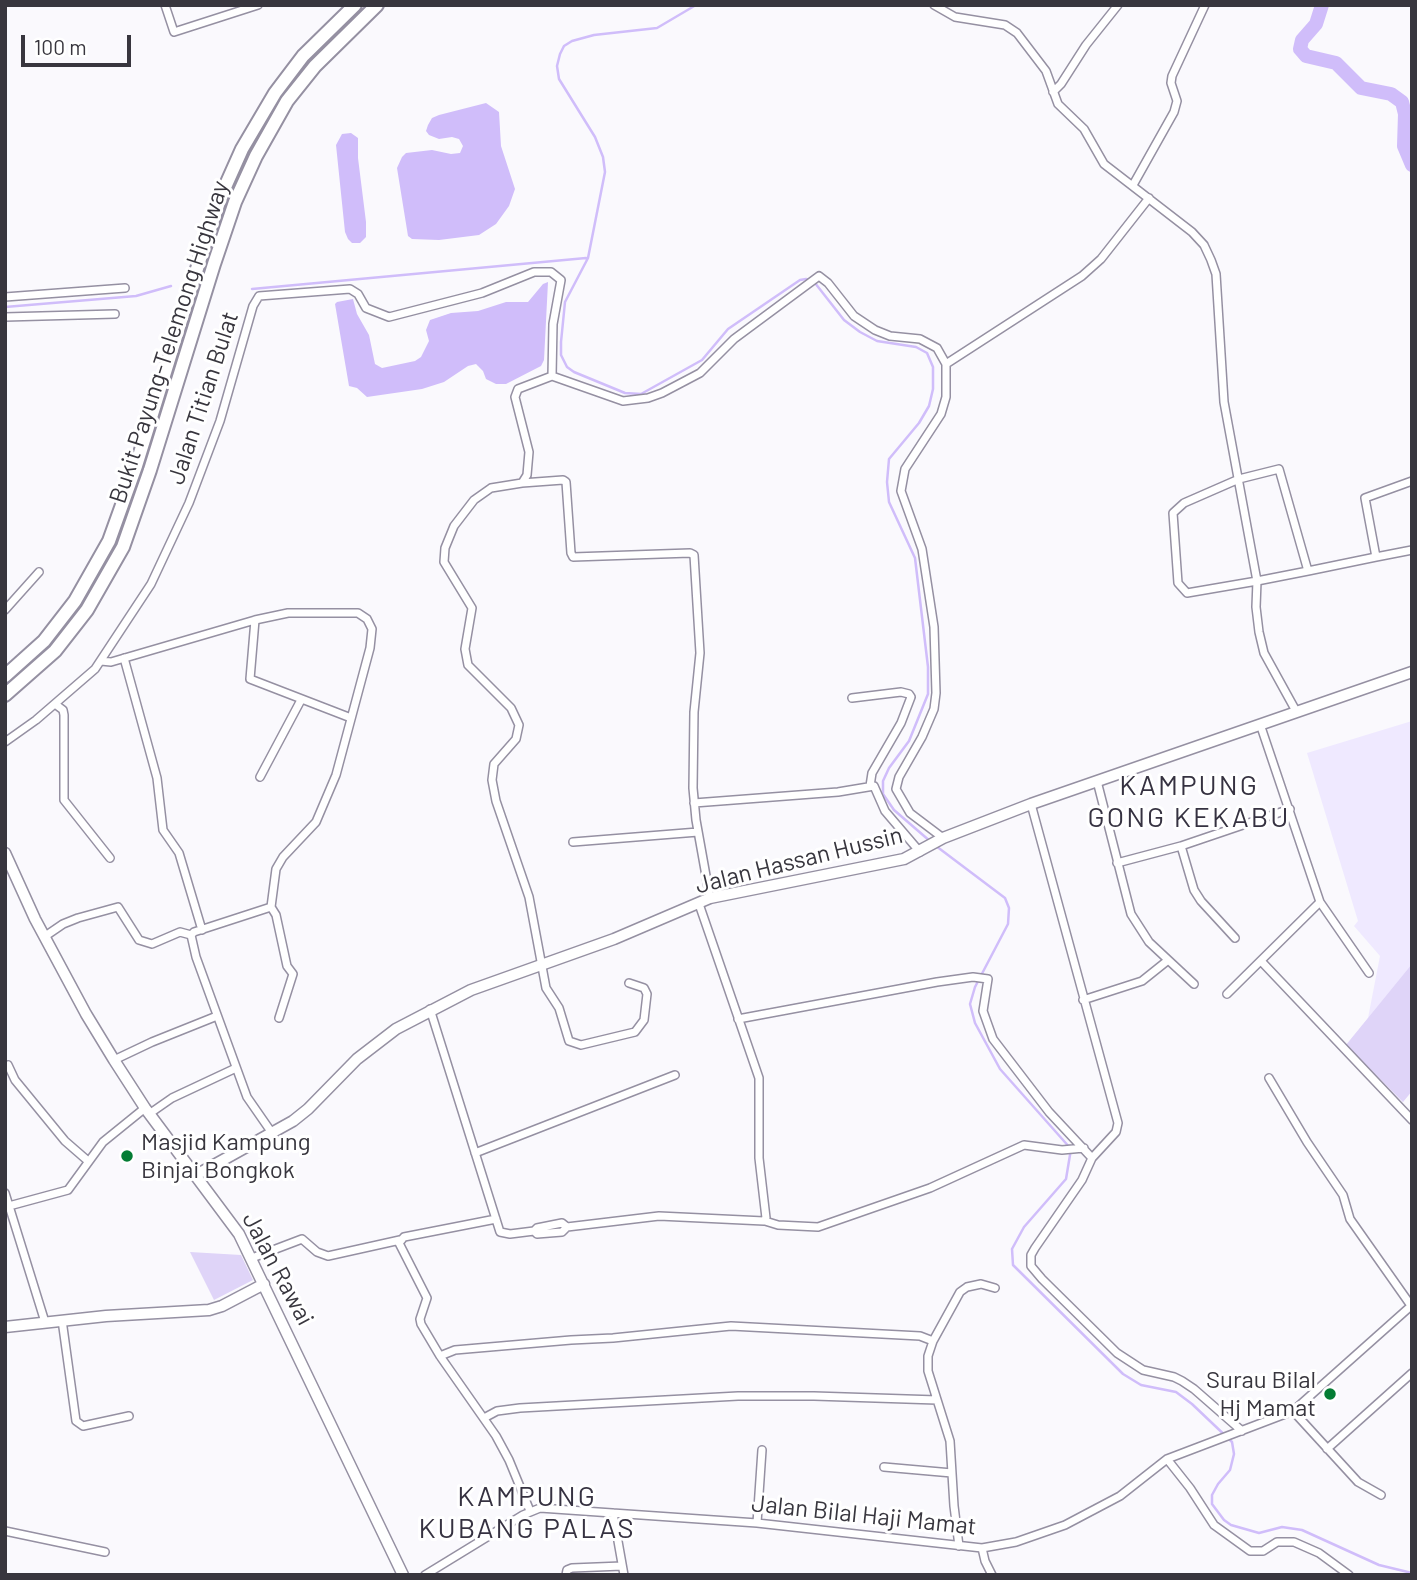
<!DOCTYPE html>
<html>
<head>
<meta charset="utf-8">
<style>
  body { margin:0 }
  #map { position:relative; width:1417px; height:1580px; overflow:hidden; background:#faf9fd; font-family:Barlow,sans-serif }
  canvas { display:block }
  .frame { position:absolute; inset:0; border:7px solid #38363e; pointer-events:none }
  .scale { position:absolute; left:21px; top:35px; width:110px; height:32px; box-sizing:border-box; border:4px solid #38363e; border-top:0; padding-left:9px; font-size:21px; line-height:24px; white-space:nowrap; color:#38363e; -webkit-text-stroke:5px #fff; paint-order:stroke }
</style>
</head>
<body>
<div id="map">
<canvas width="1417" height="1580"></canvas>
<div class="frame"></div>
<div class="scale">100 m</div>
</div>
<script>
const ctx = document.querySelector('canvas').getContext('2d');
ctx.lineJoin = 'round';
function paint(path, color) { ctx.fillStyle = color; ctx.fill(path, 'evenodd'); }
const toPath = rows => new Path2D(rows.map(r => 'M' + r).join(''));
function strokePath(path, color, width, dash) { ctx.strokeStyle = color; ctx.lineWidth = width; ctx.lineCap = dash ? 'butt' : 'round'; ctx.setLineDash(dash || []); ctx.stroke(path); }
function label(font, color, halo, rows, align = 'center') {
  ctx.font = font + ' Barlow,sans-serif'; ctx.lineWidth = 6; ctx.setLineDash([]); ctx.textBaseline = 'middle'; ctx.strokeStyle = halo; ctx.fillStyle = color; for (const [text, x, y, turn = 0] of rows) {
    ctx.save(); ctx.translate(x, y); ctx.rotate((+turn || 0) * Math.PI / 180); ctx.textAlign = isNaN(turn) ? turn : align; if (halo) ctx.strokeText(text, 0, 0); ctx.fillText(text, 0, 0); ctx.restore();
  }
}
const built = toPath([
  [1412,721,1412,1091,1403,1102,1346,1045,1368,1018,1380,956,1354,926,1358,921,1307,753]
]);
const green = toPath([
  [1412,964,1412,1091,1403,1102,1346,1045],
  [190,1252,241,1255,253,1280,214,1300]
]);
const water = toPath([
  [486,103,499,112,501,146,515,189,509,206,496,224,479,235,439,240,412,239,408,236,397,168,402,157,406,153,432,150,451,154,460,153,463,146,459,139,452,137,439,139,429,135,426,131,428,125,432,118,439,115],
  [351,133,358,138,358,158,366,222,366,237,360,243,352,243,348,239,345,232,336,145,342,134],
  [548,282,544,360,541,366,506,384,496,384,486,379,483,371,476,364,468,366,444,382,422,389,367,397,357,388,349,386,335,304,337,302,353,299,357,314,369,335,375,364,382,368,415,361,421,357,429,341,426,330,430,320,451,313,478,311,506,302,528,302,543,284]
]);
const stream = toPath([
  [696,5,657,28,594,35,572,41,564,46,560,54,557,66,559,79,595,137,603,157,605,172,588,258,565,302,561,342,561,355,567,367,574,372,625,393,641,394,702,360,728,329,800,280,806,279,815,283,844,320,860,332,877,341,916,347,927,353,933,367,933,389,929,406,919,423,889,459,887,482,889,502,915,558,928,667,928,694,909,741,889,768,883,781,883,794,894,810,931,842],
  [252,289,586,258],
  [5,307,136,296,171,286],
  [936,846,1005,898,1009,908,1008,924,975,987,970,1004,975,1023,1000,1069,1071,1149,1066,1179,1024,1227,1012,1249,1013,1265,1123,1374,1141,1385,1176,1392,1192,1404,1232,1442,1234,1454,1230,1470,1218,1484,1212,1495,1212,1504,1224,1520,1231,1525,1259,1533,1282,1527,1302,1530,1379,1565,1412,1573]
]);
const river = toPath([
  [1322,5,1316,24,1302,40,1300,49,1306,56,1336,63,1361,88,1391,94,1402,102,1405,114,1404,146,1412,165]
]);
const street = toPath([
  [165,5,174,32,258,5],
  [934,5,955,17,1005,25,1017,33,1046,71,1058,104,1084,129,1104,164,1192,232,1204,245,1211,260,1216,274,1224,402,1257,581,1256,607,1259,632,1264,653,1296,711],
  [1053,92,1061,84,1086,45,1118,5],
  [1133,185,1174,112,1177,101,1171,83,1172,76,1205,5],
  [5,297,125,288],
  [5,317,115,314],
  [946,364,1082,276,1101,259,1149,198],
  [522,483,563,480,566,482,571,553,573,557,690,553,694,555,700,653,694,712,693,788,696,820,710,898],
  [1376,557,1365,498,1412,481],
  [1308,571,1279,469,1239,479,1184,503,1173,513,1178,583,1187,593,1257,581,1308,571,1376,557,1412,550],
  [5,610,39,572],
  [255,620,250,679,351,718],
  [124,658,157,778,163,830,179,853,202,930],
  [852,698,901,692,909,694,911,697,901,723,872,773,870,786],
  [55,704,63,710,64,715,64,800,110,858],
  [1260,724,1320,902,1369,973],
  [5,742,36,720,95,669,151,584,189,503,220,421,253,306,259,296,350,289,358,294,366,308,389,317,482,293,534,272,551,272,561,280,553,324,552,376],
  [260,777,301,700],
  [1097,781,1131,914,1149,942,1194,984],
  [694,803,838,792,874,786,885,811,920,852],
  [1031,804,1118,1123,1116,1132,1092,1158,1082,1180,1035,1248,1031,1255,1031,1266,1042,1279,1117,1353,1143,1370,1174,1377,1182,1381,1194,1389,1242,1431],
  [573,842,698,832],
  [1181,846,1194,890,1201,901,1235,938],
  [1117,863,1181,846,1290,809],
  [271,907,276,915,287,966,293,974,279,1018],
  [191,935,196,957,247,1097,272,1133],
  [44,937,63,924,78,918,118,907,139,940,152,944,180,932,191,935,194,932,271,907,276,869,283,857,316,822,336,775,370,648,372,629,367,619,358,613,288,613,255,620,111,662,101,661],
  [1261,961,1412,1120],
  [629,983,644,988,647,994,644,1020,635,1032,581,1045,569,1041,559,1008,546,988,529,897,496,801,492,780,494,764,516,739,519,725,511,708,468,665,465,649,472,608,444,562,445,548,454,526,474,500,491,488,522,483,527,475,529,452,515,397,518,389,552,376,623,401,648,398,662,393,700,373,734,339,819,276,828,283,854,316,875,330,890,336,920,339,937,348,946,364,946,397,941,414,905,469,901,491,922,549,934,627,936,693,934,709,922,737,899,777,896,789,910,813,943,838],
  [1227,994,1320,902],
  [1083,1000,1142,981,1167,961],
  [430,1009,500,1232,510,1234,534,1231,537,1228,562,1223,567,1227,659,1216,764,1221,766,1218,759,1158,759,1078,699,904],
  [738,1019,937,982,973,977,988,979,983,1011,993,1039,1049,1112,1092,1158],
  [114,1060,152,1042,217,1016],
  [8,1065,15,1080,65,1141,88,1161],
  [1269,1078,1307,1142,1343,1195,1350,1219,1412,1307],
  [149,1114,172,1098,236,1068],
  [475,1153,675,1075],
  [5,1193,45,1322],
  [9,1206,68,1190,103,1142,145,1108],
  [496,1219,404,1237,399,1243,427,1298,420,1319,421,1324,440,1356,496,1436,509,1460,530,1511],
  [765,1221,778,1225,818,1227,930,1188,1024,1145,1062,1150,1084,1148],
  [534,1231,537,1234,562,1232,567,1227],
  [252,1258,302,1239,317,1252,328,1256,400,1240],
  [62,1320,76,1421,83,1426,129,1416],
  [440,1356,455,1350,571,1340,613,1338,731,1326,920,1336,933,1341],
  [1293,1411,1358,1482,1381,1495],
  [484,1418,497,1411,520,1408,738,1396,814,1396,937,1400],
  [1327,1449,1412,1373],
  [1167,1459,1190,1488,1214,1525,1250,1551,1263,1551,1277,1542,1294,1542,1319,1553,1349,1575],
  [884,1467,952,1473],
  [613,1513,624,1575],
  [757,1523,762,1450],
  [5,1531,105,1552],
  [959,1546,954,1506,950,1441,928,1371,928,1356,933,1341,960,1292,967,1287,981,1284,995,1288],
  [982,1548,985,1561,992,1575],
  [425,1575,523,1515,540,1508,757,1523,982,1548,1016,1542,1065,1525,1120,1496,1167,1459,1293,1411,1412,1305],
  [566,1575,567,1570,572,1568,622,1566]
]);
const secondary = toPath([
  [5,853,35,919,86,1014,114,1060,145,1108,239,1234,403,1575],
  [196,1175,293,1121,308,1109,357,1059,396,1029,471,990,614,939,710,898,904,859,943,838,1031,804,1412,672],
  [5,1327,106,1316,209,1310,222,1306,264,1284]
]);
const highway = toPath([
  [5,676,44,641,75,601,109,541,136,466,200,259,221,196,242,149,275,93,303,56,355,5],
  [5,695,55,651,87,610,123,547,150,470,214,264,235,202,256,156,287,101,315,66,377,5]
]);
const markers = [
  [127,1156,7,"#047c34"],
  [1330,1394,7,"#047c34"]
];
const streetNames = [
  ["Bukit Payung-Telemong Highway",169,342,-72],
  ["Jalan Titian Bulat",203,398,-72],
  ["Jalan Hassan Hussin",799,860,-14],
  ["Jalan Rawai",278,1269,62],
  ["Jalan Bilal Haji Mamat",864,1515,6]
];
const poiNames = [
  ["Masjid Kampung",141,1142],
  ["Binjai Bongkok",141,1170],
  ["Surau Bilal",1316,1380,"right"],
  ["Hj Mamat",1316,1408,"right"]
];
const quarterNames = [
  ["KAMPUNG",1189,786],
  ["GONG KEKABU",1189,818],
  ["KAMPUNG",527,1497],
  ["KUBANG PALAS",527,1529]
];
paint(built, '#efe9ff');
paint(green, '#dfd4f8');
paint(water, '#d0bdfa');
strokePath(stream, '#d0bdfa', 2.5);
strokePath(river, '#d0bdfa', 14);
strokePath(street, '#9590a2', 10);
strokePath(secondary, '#9590a2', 13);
strokePath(highway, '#9590a2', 16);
strokePath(street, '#fff', 7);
strokePath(secondary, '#fff', 10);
strokePath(highway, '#fff', 12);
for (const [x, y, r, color] of markers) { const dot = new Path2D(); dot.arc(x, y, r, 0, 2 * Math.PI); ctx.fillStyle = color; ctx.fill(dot); strokePath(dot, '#fff', 2.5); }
label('24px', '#38363e', '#fff', streetNames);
label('24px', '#38363e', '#fff', poiNames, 'left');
ctx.letterSpacing = '2px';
label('28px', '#363241', '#fff', quarterNames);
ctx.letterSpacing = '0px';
</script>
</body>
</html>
